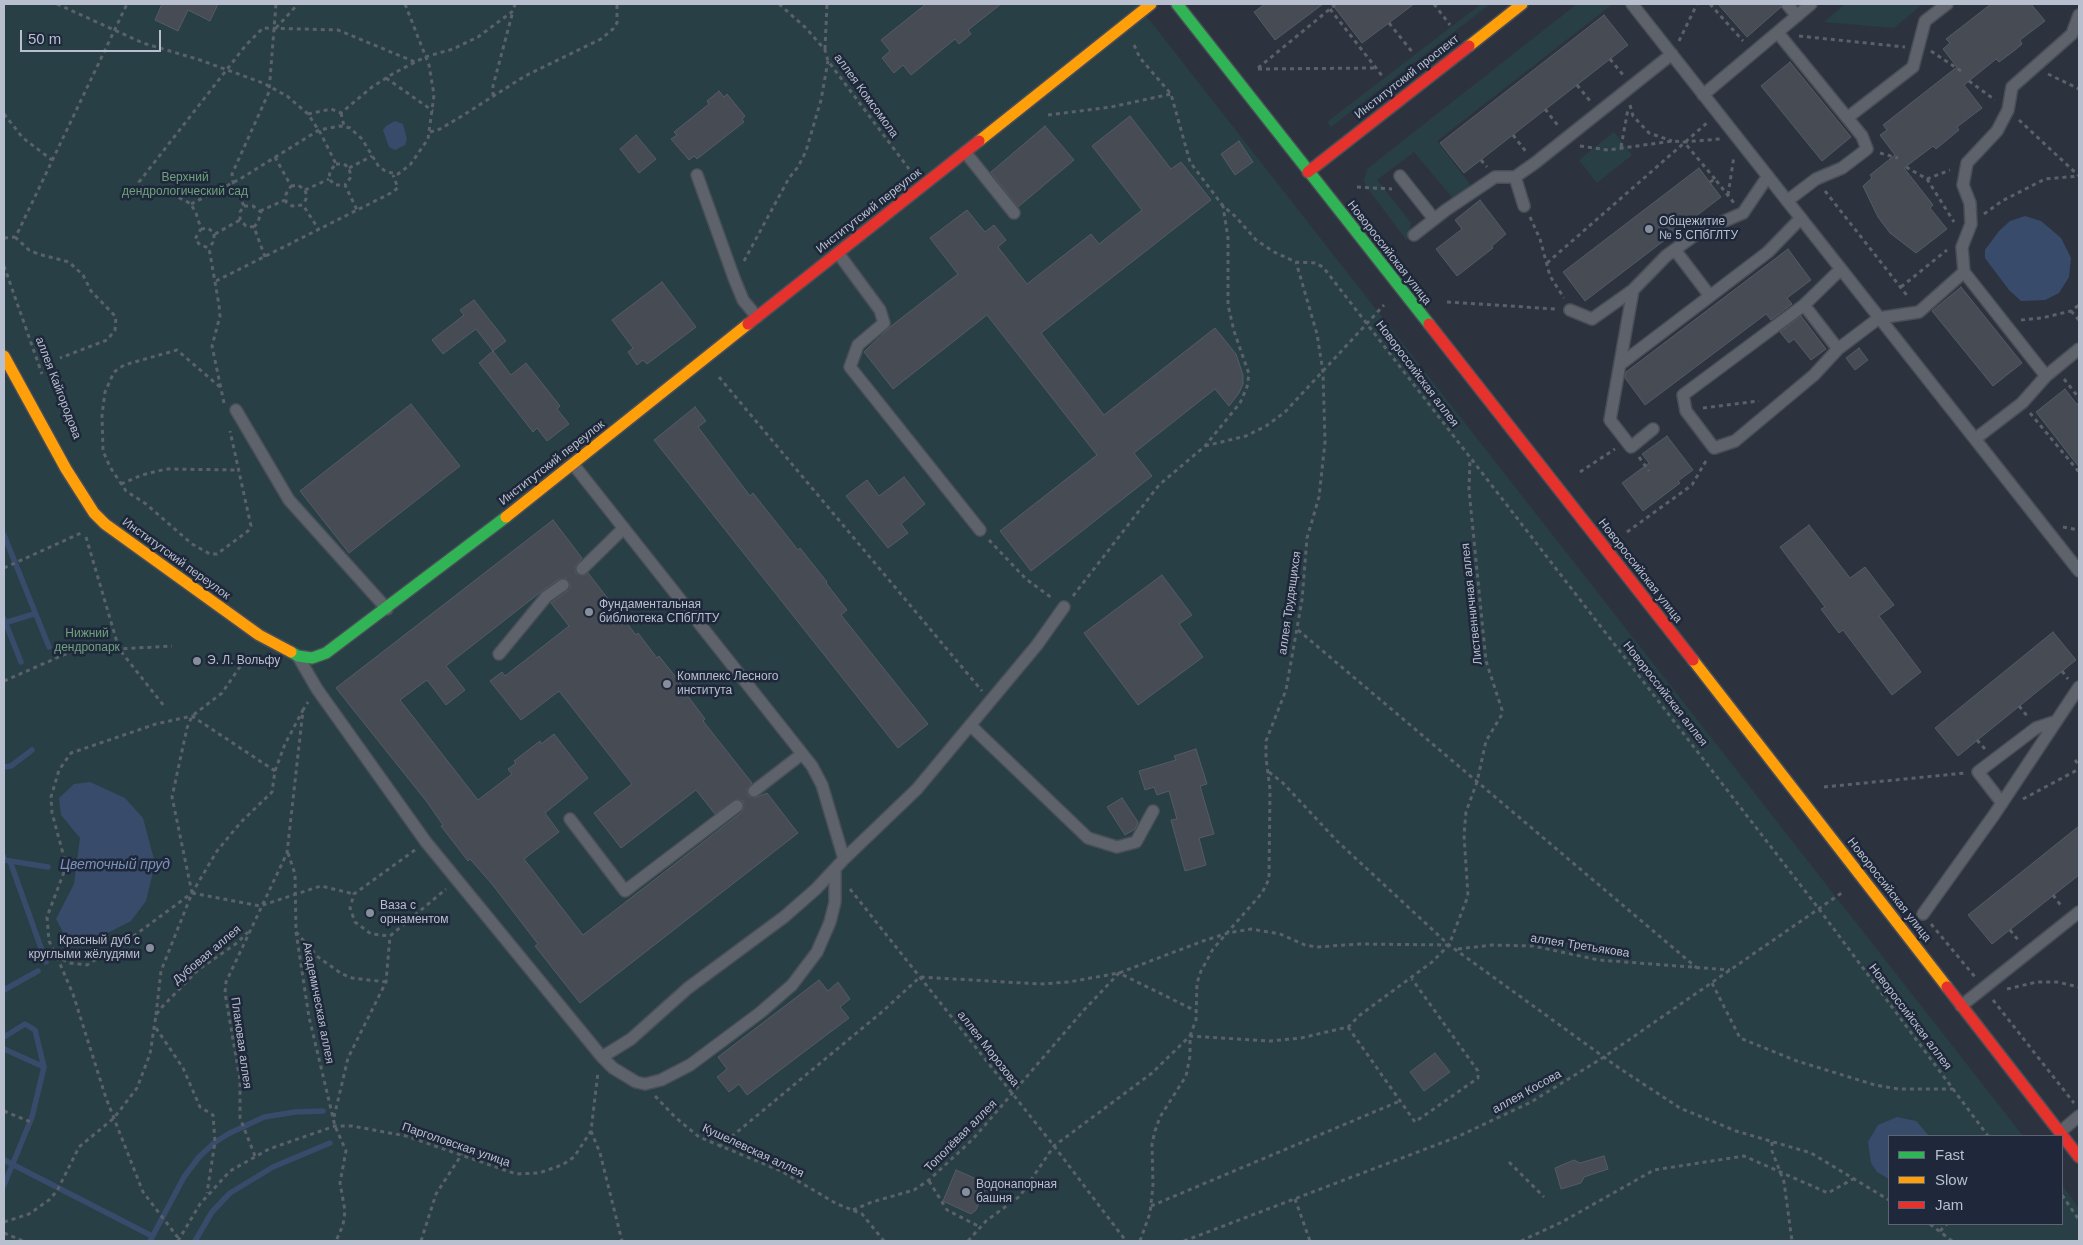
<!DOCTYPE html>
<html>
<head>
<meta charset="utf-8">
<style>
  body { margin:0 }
  #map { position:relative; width:2083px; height:1245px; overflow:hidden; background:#2d333e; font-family:Helvetica,sans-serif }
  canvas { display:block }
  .frame { position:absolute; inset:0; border:5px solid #b8bfce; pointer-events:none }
  .legend { position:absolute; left:1888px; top:1135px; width:175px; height:90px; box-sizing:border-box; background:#1e283a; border:1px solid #5c6475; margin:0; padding:6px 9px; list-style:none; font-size:15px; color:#b8bfce }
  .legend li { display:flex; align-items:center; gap:10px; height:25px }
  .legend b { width:25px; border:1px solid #5c6475 }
  .scale { position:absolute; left:20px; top:30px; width:141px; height:22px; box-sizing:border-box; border:2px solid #b8bfce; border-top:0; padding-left:6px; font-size:15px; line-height:18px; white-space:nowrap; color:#b8bfce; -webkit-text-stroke:4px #1e283a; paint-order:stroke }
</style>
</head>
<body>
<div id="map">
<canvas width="2083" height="1245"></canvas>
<div class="frame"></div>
<ul class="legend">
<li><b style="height:6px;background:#30b455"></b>Fast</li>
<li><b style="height:6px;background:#ff9f0a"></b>Slow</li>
<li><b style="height:6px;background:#e5322d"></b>Jam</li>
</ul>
<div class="scale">50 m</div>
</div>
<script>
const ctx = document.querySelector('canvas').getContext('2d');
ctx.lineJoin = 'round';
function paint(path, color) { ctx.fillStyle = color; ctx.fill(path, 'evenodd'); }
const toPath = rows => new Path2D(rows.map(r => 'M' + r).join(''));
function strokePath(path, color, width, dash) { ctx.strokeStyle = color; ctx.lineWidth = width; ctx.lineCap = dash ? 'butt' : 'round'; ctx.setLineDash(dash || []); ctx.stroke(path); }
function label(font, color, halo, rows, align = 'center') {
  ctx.font = font + ' Helvetica,sans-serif'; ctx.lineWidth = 5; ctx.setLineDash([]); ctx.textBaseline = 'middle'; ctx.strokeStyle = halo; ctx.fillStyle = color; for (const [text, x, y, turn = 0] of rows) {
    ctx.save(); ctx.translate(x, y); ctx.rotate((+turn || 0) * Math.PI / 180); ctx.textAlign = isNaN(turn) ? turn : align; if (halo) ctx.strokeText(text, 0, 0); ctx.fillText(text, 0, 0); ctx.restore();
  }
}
const green = toPath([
  [4,4,1137,4,2023,1136,1889,1136,1889,1224,2062,1224,2062,1185,2079,1208,2079,1241,4,1241],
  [1481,4,1490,4,1331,127,1327,122],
  [1577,4,1608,4,1610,6,1437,141,1473,188,1456,202,1414,152,1377,180,1411,223,1407,241,1366,186,1364,181,1367,169],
  [1845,4,1923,4,1894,28,1824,22],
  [1614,132,1632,155,1597,183,1579,160]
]);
const water = toPath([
  [395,121,403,124,407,139,405,145,395,150,389,147,383,130,386,126],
  [2025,216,2041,221,2061,238,2071,258,2069,277,2059,293,2045,300,2021,301,2009,290,1985,258,1985,250,1999,231,2010,221],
  [90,782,125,798,143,818,155,863,146,901,131,921,90,942,65,936,56,919,74,884,80,838,61,815,59,798,74,784],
  [1897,1117,1916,1121,1929,1136,1889,1136,1889,1179,1877,1172,1871,1163,1868,1142,1878,1125]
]);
const stream = toPath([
  [4,535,49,647],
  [4,619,21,662],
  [4,623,34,614],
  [4,767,11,766,32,750],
  [4,860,48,867],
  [10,861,46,962],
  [4,990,38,971],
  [4,1037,25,1024,35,1030,44,1067,32,1117,4,1185],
  [4,1049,44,1067],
  [4,1160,152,1236],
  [150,1241,184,1177,199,1157,214,1143,228,1134,264,1117,295,1112,323,1111],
  [195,1241,212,1212,230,1193,273,1167,330,1143]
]);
const building = toPath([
  [162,4,218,4,210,21,188,10,178,31,155,20,162,4],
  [926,4,1001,4,968,30,971,34,959,44,955,39,911,75,903,65,894,73,882,58,890,51,881,40,926,4],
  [1265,4,1323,4,1275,40,1254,12,1265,4],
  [1332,4,1414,4,1362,43,1332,4],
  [1718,4,1780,4,1781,7,1747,37,1718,4],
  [1991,4,2031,4,2045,21,2020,40,2022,44,2015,50,1999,62,1996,59,1964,85,1982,108,1957,127,1959,130,1936,149,1933,146,1904,168,1933,205,1930,208,1947,229,1916,253,1890,233,1878,217,1863,186,1872,178,1870,175,1895,155,1880,135,1887,130,1883,125,1957,67,1943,49,1950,43,1946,39,1991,4],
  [1604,15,1628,45,1464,173,1440,143,1604,15],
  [1790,62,1851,137,1822,161,1761,86,1790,62],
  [719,91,724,97,727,94,745,116,742,119,744,122,697,159,694,156,689,160,671,139,677,135,674,132,709,104,707,101,719,91],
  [1130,116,1171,169,1181,162,1211,200,1041,333,1104,415,1215,328,1236,354,1243,375,1243,384,1239,393,1229,406,1215,389,1134,453,1152,476,1031,571,1000,531,1097,455,987,315,893,389,864,352,890,327,958,274,930,238,967,210,985,232,994,225,1006,240,998,247,1027,284,1091,234,1099,244,1142,210,1092,146,1130,116],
  [1045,126,1074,160,1018,207,991,172,1045,126],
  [636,135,656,159,639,173,620,149,636,135],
  [1239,141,1253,162,1235,175,1221,154,1239,141],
  [1699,168,1721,197,1585,301,1563,272,1699,168],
  [1480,200,1506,234,1492,246,1493,248,1457,276,1436,249,1462,229,1455,220,1480,200],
  [1788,249,1811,280,1787,298,1792,304,1771,320,1766,314,1645,405,1625,378,1626,372,1788,249],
  [662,282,696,327,647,364,643,360,637,365,628,352,633,348,612,320,662,282],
  [1961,287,2022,363,1993,386,1932,311,1961,287],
  [474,300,506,341,493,351,476,329,443,354,432,340,464,315,460,310,474,300],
  [1801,316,1826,349,1811,360,1794,339,1789,343,1780,332,1801,316],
  [1859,348,1868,360,1855,370,1846,358,1859,348],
  [493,351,511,375,526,363,560,406,557,409,569,424,547,441,537,428,533,432,479,363,493,351],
  [2065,389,2079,407,2079,467,2036,412,2065,389],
  [411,404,460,466,349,553,300,491,411,404],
  [695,407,706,421,698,427,750,496,753,493,798,550,800,548,827,582,826,583,847,610,841,615,928,724,898,748,654,440,695,407],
  [1667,436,1693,470,1678,481,1680,483,1643,511,1622,483,1649,463,1642,454,1667,436],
  [904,477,925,504,901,524,908,533,888,548,846,496,867,480,879,496,904,477],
  [553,520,582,558,575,567,576,574,583,576,588,573,636,635,638,633,657,658,659,656,689,694,687,695,705,719,703,721,752,783,747,789,748,796,755,798,767,793,798,833,580,1003,535,946,538,944,492,884,470,859,468,861,441,826,443,825,427,802,336,688,553,520],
  [566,578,570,584,570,589,551,603,569,626,505,676,502,672,490,681,521,720,559,691,632,784,594,813,621,848,696,790,715,814,736,799,743,801,744,806,742,812,583,935,524,859,559,832,545,813,588,778,554,734,541,744,540,741,514,761,516,763,508,769,512,774,478,800,400,700,427,680,446,705,465,690,446,666,542,591,559,579,566,578],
  [1809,525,1850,578,1865,567,1894,605,1879,616,1921,672,1892,695,1843,630,1839,633,1821,609,1825,607,1780,547,1809,525],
  [1162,575,1192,615,1179,624,1203,657,1138,705,1084,633,1162,575],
  [2053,632,2076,660,1958,756,1935,728,2053,632],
  [1196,749,1207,784,1200,786,1214,834,1199,838,1206,865,1185,871,1171,820,1177,819,1169,791,1157,795,1154,787,1145,790,1139,771,1176,760,1174,756,1196,749],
  [1122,798,1138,822,1135,829,1125,835,1107,807,1122,798],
  [2079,826,2079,875,1992,944,1968,915,2079,826],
  [819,980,828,991,838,982,850,999,840,1007,849,1018,747,1095,739,1084,729,1092,717,1077,727,1069,718,1057,819,980],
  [1435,1053,1450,1072,1424,1091,1410,1072,1435,1053],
  [1604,1156,1608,1169,1584,1177,1581,1183,1561,1189,1555,1168,1574,1160,1580,1163,1604,1156],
  [956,1170,988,1184,976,1210,971,1214,943,1201,956,1170]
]);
const path = toPath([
  [57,4,143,43,200,60,263,83,287,96,308,114,321,134,336,164,330,171,329,179,335,185,345,185,357,210],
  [779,4,806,28,825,50,828,61,909,169],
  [1434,4,1450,25],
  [1710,4,1743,41],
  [1330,9,1383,77],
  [1389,23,1413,53],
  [276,28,298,4],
  [1799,36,1905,47],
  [1679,41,1697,4],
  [1134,45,1140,58,1171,94,1190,162,1223,206,1236,217,1256,240,1274,252,1296,262,1315,263,1323,267,1819,909,1988,1136],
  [825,49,827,4],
  [1931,51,1961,71],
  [1610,59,1624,76],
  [1258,68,1336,4],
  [1258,69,1375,68],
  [2048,74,2079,89],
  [386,78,433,111],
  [1969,81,1995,100],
  [1577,85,1591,102],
  [493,96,493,86,513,11],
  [1630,105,1633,116,1649,133,1672,141],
  [1545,109,1559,127],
  [341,113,344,126],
  [4,114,23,138,52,160],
  [308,114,331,109,341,113,372,87,394,73,425,57,453,49,478,37,513,11,515,4],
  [1048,115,1111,107,1171,94],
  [2019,120,2079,176],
  [430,132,440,129,462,116,525,76,601,39,613,29,617,23,617,4],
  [1513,135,1527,153],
  [1580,146,1608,150,1673,141,1684,142],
  [1621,147,1628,109],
  [1880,153,1898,158],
  [275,157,291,186,286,194,286,202,292,206,303,205,319,230],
  [1481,160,1487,167],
  [336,164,344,164,349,168,351,177,345,185],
  [1906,167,1927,179,1950,170],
  [349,168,372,156],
  [1715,179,1684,142,1720,139],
  [1927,179,1954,222],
  [1710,182,1715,179,1734,203],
  [291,186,298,185,305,190,307,197,303,205],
  [1357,187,1392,189],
  [305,190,329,179],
  [1825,191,1909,298],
  [1728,195,1734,156],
  [191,204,240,179,319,130,340,126,350,128,362,139,379,167,387,172,398,174,410,165,428,139,434,95,429,65,405,4],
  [244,206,253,206,261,212,258,222,254,227],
  [260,211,285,200],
  [1984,214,2002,201,2045,179,2079,176],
  [1530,217,1540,239,1550,276,1564,298],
  [201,229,208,228,214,233,214,241,209,248],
  [215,234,240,220],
  [15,237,29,250,38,254,69,262,83,275,91,291,116,317,115,330,107,340,60,358],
  [4,238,15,237,19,230,127,4],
  [265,257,254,227,246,226,240,220,240,212,244,206,233,182,232,174,269,92,276,4],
  [744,261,789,178,798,167,806,151,821,100,828,61],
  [1547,263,1708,122],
  [4,266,42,374],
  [216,281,389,194,398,188,393,175],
  [1901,287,1947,250],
  [1447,302,1556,309],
  [2071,311,2079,320],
  [2021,320,2042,318,2071,311,2079,305],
  [719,377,982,691],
  [2064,379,2079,398],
  [220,387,177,350,124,365,114,372,105,392,102,415,103,451,110,467,126,491,146,504,192,544,210,554,217,554,248,531,251,526,230,431],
  [224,403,212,346,220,316,219,305,209,248,200,245,195,239,201,229,196,213,191,204,184,200,169,193,142,187,139,182,246,45,263,28,338,30,415,62],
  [2078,405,2079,404],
  [1703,408,1759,401],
  [2030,413,2079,472],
  [1205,446,1246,436,1266,426,1285,412,1384,305],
  [1639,457,1649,471],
  [1580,472,1615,449],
  [121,484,142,475,166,469,239,470],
  [2063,527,2079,530],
  [1627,532,1692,485,1707,459],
  [86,537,119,649,164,706],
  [989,540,1026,579,1052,598],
  [4,568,81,533],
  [1073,596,1159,485,1205,446,1218,430,1240,403,1247,387,1249,374,1234,331,1228,305,1228,238,1223,206],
  [1298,630,1697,968],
  [2062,671,2068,679],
  [4,681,91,643,119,649,172,646],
  [2019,706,2028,717],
  [1977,740,1985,749],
  [2075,760,2079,765],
  [275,771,192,716,156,724,71,753,59,770,51,797,52,813,65,861,64,872,47,917,49,941,57,957,70,963,87,965,135,935,192,893,217,851,241,822,272,792,275,771,285,744,303,710],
  [1269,772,1283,783,1337,841,1449,945,1619,1068,1680,1108,1736,1131,1811,1153,1889,1200],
  [1824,787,1965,773],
  [2023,799,2079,769],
  [415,850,354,894,350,908,355,922,371,934,390,936,446,889],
  [288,853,295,874,296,932,309,1017,335,1126,346,1151,340,1183,345,1211,343,1225,336,1241],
  [4,855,4,859],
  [850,889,1054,1146,1126,1241],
  [192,893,260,906,321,886,354,894],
  [2053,895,2062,907],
  [1931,924,1975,977],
  [2010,930,2019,941],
  [296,932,318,957,342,974,352,978,386,982],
  [1458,949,1492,945,1533,946,1599,960,1730,970],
  [57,957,73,994,106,1098,143,1192,179,1239],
  [1712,983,1740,1038,1797,1061,1875,1085,1898,1089,1953,1089],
  [2007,989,2037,982,2057,982,2079,987],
  [1993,1000,2074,1103],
  [156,1015,161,971,192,893,172,797,187,728,192,716,222,693,248,655],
  [1348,1027,1415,1122,1478,1078,1478,1071,1412,979],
  [156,1028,183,1068,200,1107,213,1115,215,1142,207,1193],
  [655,1096,675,1117,699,1137,781,1171,837,1204,862,1214,884,1241],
  [4,1111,31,1122],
  [334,1117,348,1058,386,982,390,936],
  [591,1131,600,1153,622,1241],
  [1772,1142,1772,1151,1784,1182,1792,1241],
  [719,1147,883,1011,920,977,1040,984,1069,982,1119,973,1203,941,1228,933,1251,929,1280,934,1305,945,1317,947,1359,944,1449,945],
  [255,1156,240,1118,240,1080,225,993,226,982,287,853,303,710,308,702],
  [1509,1162,1544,1197],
  [929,1181,947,1210,980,1227],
  [2062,1195,2079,1220],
  [1295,1199,1310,1241],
  [1151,1206,1400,1101],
  [853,1210,872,1202,914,1190,929,1180,973,1139,1084,1010,1119,973,1196,1011],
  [4,1222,29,1214,49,1200,57,1191,79,1147,114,1118,137,1088,150,1054,156,1015,162,1007,198,970,237,943,248,932],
  [1930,1224,1952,1241],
  [1940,1231,1947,1224],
  [4,1233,23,1241],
  [178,1241,200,1204,230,1171,269,1149,335,1126,352,1126,406,1136,516,1174,539,1173,562,1165,574,1157,591,1131,598,1072],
  [421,1241,436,1194,462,1154],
  [968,1241,986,1221,1020,1196,1054,1146,1152,1073,1190,1036,1270,1041,1301,1038,1348,1027,1360,1015,1432,962,1449,945,1468,896,1464,835,1466,812,1477,782,1486,741,1501,716,1502,710,1486,661,1469,490,1470,459],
  [1140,1241,1150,1213,1153,1185,1152,1144,1155,1131,1160,1117,1186,1076,1190,1056,1190,1036,1196,1020,1197,983,1201,971,1213,949,1262,893,1269,879,1270,789,1266,758,1266,741,1286,690,1302,600,1307,538,1319,497,1325,442,1323,372,1317,334,1296,262],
  [1184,1241,1457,1137,1531,1102,1604,1057,1843,892],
  [1521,1241,1562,1222,1654,1170,1744,1156,1828,1193,1853,1179]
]);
const lane = toPath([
  [1632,4,2079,571],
  [1787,4,1797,16],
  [1778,33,1862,136,1867,149,1842,168,1816,179,1787,201],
  [1703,95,1811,4],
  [1847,118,1913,67,1925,21,1947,4],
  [965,152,1014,213],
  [697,175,734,278,743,300,757,317],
  [1400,176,1434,219],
  [1515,177,1524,206],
  [1414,235,1446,210,1495,177,1515,177,1535,163,1672,54],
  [1675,250,1710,296],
  [838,253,880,310,884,323,858,345,850,367,980,530],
  [1841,269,1804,305,1683,395,1686,411,1714,448,1735,441,1814,375,1838,349,1879,318,1919,312,1964,272,2046,376,2079,349],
  [1964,272,1962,247,1971,224,1970,203,1963,185,1967,163,1997,131,2008,110,2012,87,2072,34,2079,15],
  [1633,290,1610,420,1631,447,1653,429],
  [1804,305,1838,349],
  [1570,310,1592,319,1633,290,1666,256,1699,232,1743,213,1768,176],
  [1622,363,1768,252,1801,218],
  [236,410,289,500,387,609],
  [1975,439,2022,403,2046,376],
  [582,569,624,528],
  [499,654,546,597,563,585],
  [299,658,317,689,426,842,602,1057,631,1039,688,988,784,917,816,889,844,859,822,785,812,766,573,464],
  [970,725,1088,838,1117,847,1136,842,1153,811],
  [754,791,802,754],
  [2002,803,1978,772,2036,728,2054,722],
  [570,819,625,891,737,806],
  [844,859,917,789,1037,645,1064,607],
  [1923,914,1994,815,2079,687],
  [1961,1006,2079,912],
  [602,1057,613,1068,636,1082,645,1084,661,1080,690,1065,761,1012,792,985,817,952,830,922,835,902,835,869],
  [2060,1132,2079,1116]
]);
const fast = toPath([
  [1177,4,1429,324],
  [291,652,298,656,312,658,326,653,506,517]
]);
const slow = toPath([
  [1469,46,1522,4],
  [979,141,1151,4],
  [4,356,66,469,94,513,105,524,259,635,291,652],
  [506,517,748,324],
  [1693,660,1947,987]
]);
const jam = toPath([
  [1308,172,1469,46],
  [748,324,979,141],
  [1429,324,1693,660],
  [1947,987,2079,1157]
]);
const markers = [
  [1649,229,5,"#878e9c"],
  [589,612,5,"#878e9c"],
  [197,661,5,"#878e9c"],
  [667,684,5,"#878e9c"],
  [370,913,5,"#878e9c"],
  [150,948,5,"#878e9c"],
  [966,1192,5,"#878e9c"]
];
const streetNames = [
  ["Институтский проспект",1407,77,-38],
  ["аллея Комсомола",866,96,54],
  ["Институтский переулок",869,211,-38],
  ["Новороссийская улица",1389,253,52],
  ["Новороссийская аллея",1417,374,53],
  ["аллея Кайгородова",58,388,69],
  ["Институтский переулок",552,463,-38],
  ["Институтский переулок",176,559,36],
  ["Новороссийская улица",1640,571,52],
  ["аллея Трудящихся",1290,603,-82],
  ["Лиственничная аллея",1472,604,-96],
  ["Новороссийская аллея",1665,694,52],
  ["Новороссийская улица",1889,890,52],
  ["аллея Третьякова",1580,946,9],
  ["Дубовая аллея",207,955,-40],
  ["Академическая аллея",318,1003,79],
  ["Новороссийская аллея",1910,1017,53],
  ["Плановая аллея",241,1043,82],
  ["аллея Морозова",988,1049,52],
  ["аллея Косова",1527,1092,-29],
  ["Тополёвая аллея",961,1136,-45],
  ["Парголовская улица",456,1145,19],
  ["Кушелевская аллея",753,1151,25]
];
const parkNames = [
  ["Верхний",185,178],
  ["дендрологический сад",185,192],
  ["Нижний",87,634],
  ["дендропарк",87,648]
];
const poiNames = [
  ["Общежитие",1659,222],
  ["№ 5 СПбГЛТУ",1659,236],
  ["Фундаментальная",599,605],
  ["библиотека СПбГЛТУ",599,619],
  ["Э. Л. Вольфу",207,661],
  ["Комплекс Лесного",677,677],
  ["института",677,691],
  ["Ваза с",380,906],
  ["орнаментом",380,920],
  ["Красный дуб с",140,941,"right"],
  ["круглыми жёлудями",140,955,"right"],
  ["Водонапорная",976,1185],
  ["башня",976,1199]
];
const waterNames = [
  ["Цветочный пруд",115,865]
];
paint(green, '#283f45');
paint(water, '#384b6b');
strokePath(stream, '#384b6b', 5.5);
paint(building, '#464b54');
strokePath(building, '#555b65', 1);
strokePath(lane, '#4a4e57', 14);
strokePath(fast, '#4a4e57', 14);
strokePath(slow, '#4a4e57', 14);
strokePath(jam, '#4a4e57', 14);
strokePath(path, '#5b6168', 3, [4, 4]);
strokePath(lane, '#5e626b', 11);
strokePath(fast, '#30b455', 11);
strokePath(slow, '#ff9f0a', 11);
strokePath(jam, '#e5322d', 11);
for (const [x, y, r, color] of markers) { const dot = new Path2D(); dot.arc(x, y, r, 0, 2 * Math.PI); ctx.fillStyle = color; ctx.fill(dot); strokePath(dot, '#1e283a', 2); }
label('12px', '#b8bfce', '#1e283a', streetNames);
label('12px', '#6da17c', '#1e283a', parkNames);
label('12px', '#b8bfce', '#1e283a', poiNames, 'left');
label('italic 14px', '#7c92b7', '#1e283a', waterNames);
</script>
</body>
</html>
